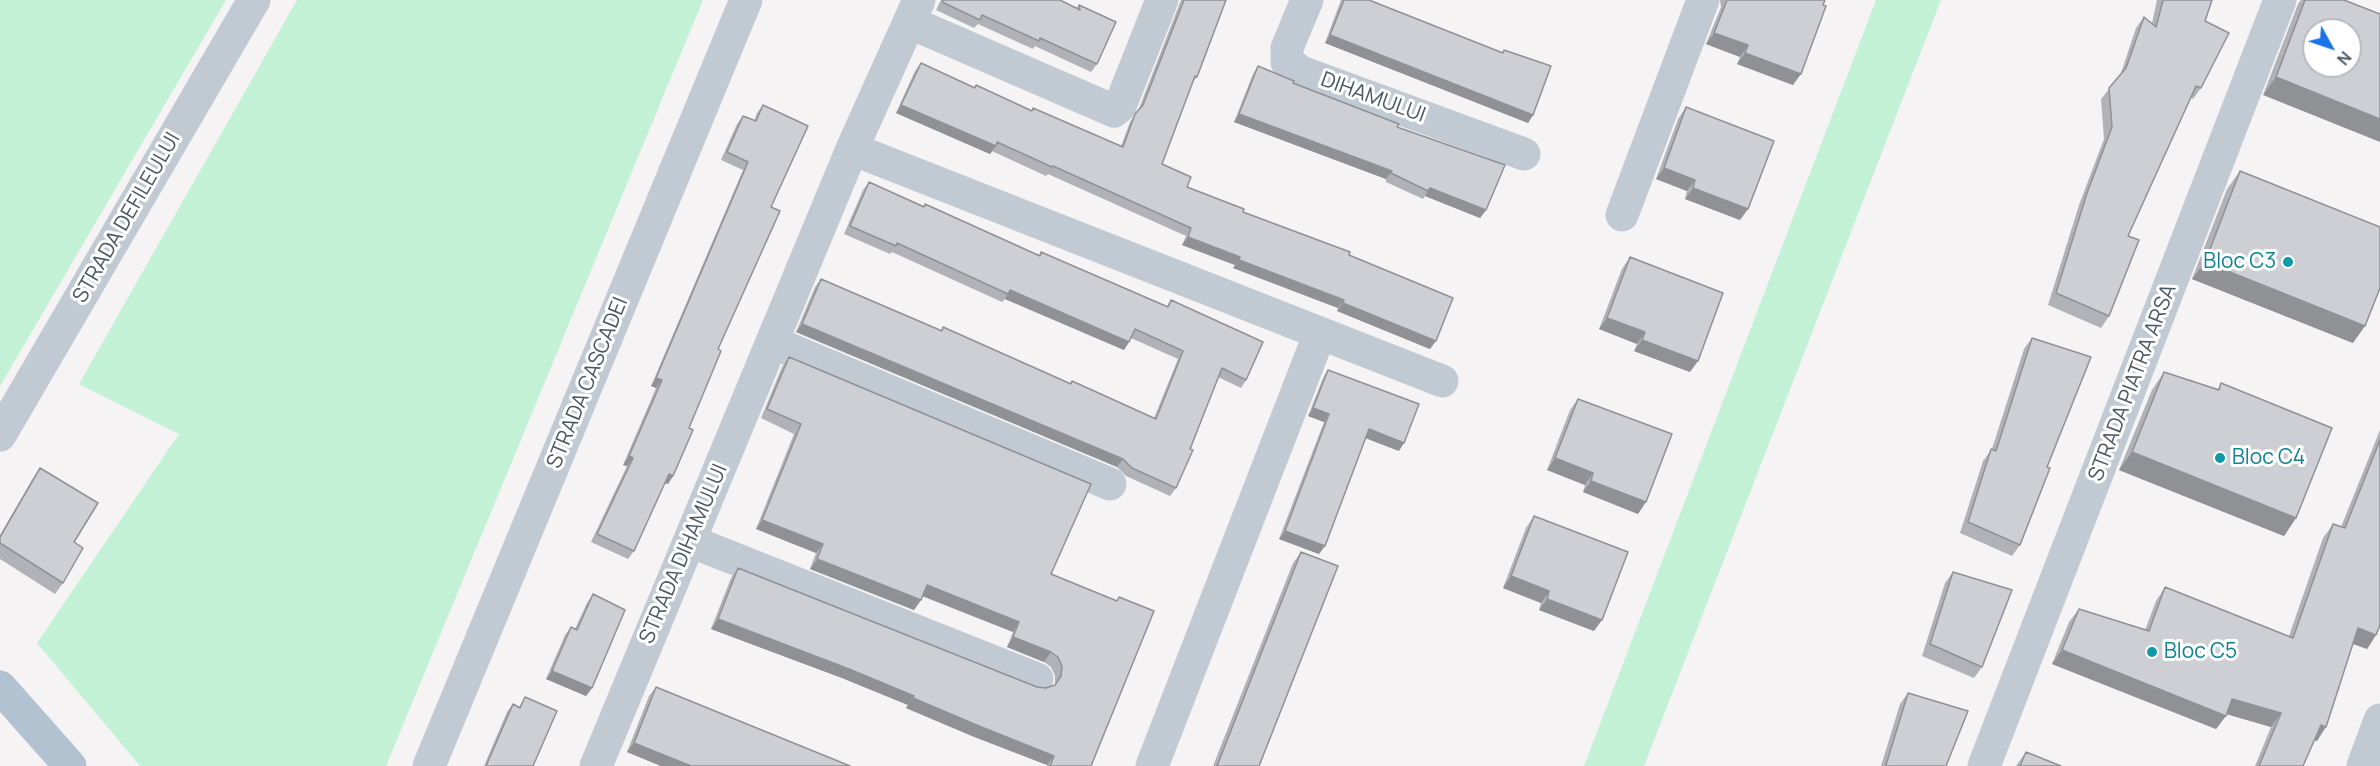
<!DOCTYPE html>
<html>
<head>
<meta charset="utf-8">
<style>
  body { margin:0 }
  #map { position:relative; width:2380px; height:766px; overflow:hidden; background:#f5f3f3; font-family:Manrope,sans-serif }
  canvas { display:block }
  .north { position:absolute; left:2302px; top:18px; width:60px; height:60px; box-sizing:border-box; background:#fff; border:2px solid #b7bbc0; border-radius:50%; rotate:130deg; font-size:16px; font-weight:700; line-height:24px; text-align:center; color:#4a5661 }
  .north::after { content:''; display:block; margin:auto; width:21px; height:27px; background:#1a73e8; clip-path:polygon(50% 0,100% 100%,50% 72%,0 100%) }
</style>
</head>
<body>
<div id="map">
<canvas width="2380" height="766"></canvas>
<div class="north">N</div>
</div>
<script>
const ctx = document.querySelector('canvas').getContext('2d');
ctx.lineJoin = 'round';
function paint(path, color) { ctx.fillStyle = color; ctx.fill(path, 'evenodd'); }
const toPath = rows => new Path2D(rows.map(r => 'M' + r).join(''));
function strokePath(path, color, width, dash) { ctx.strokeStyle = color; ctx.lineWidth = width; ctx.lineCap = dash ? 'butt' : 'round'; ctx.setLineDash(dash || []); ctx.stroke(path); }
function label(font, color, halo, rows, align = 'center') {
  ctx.font = font + ' Manrope,sans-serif'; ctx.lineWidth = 6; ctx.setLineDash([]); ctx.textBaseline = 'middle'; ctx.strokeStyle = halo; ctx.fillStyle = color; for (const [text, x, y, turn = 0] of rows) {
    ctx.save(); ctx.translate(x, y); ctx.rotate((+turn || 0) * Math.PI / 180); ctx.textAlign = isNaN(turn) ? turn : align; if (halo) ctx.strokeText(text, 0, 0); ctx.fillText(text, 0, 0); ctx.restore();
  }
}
const green = toPath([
  [0,0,226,0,0,386],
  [297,0,703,0,386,766,140,766,37,643,179,434,79,384],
  [1876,0,1941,0,1644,766,1584,766]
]);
const minor = toPath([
  [1307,0,1287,48,1287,62,1301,72,1524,154],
  [909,22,1114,111,1120,106,1162,0],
  [852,149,1442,381],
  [1622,215,1703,0],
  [772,342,1110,484],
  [0,435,254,0],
  [690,541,1037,679],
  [429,766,746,0],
  [596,766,852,149,919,0],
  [1152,766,1320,333],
  [1984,766,2280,0],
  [2363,766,2380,720]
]);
const major = toPath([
  [0,687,70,766]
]);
const wall = toPath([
  [941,0,1060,0,1076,8,1079,5,1097,64,1091,72,1035,46,1033,49,978,24,974,28,936,10],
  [1181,0,1226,0,1197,77,1192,83,1162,164,1187,187,1243,212,1349,255,1430,349,1337,311,1338,308,1233,268,1235,265,1182,245,1186,236,1048,174,1046,176,992,151,990,154,896,113,915,71,921,63,975,88,976,85,1031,111,1033,108,1121,146,1130,122,1138,111],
  [1341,0,1344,0,1502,53,1504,50,1533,115,1528,123,1325,43],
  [1720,0,1825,0,1793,85,1737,64,1740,57,1706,44,1721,7],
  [2157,0,2212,0,2205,21,2201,88,2193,99,2191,98,2128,236,2109,316,2101,328,2048,305,2079,205,2104,139,2101,99,2120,76,2136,28,2144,17,2152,23],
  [2301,0,2344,0,2263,95,2298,4],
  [1258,66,1293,83,1397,127,1486,210,1480,218,1425,196,1423,199,1386,182,1386,179,1234,122,1253,74],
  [763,105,771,207,689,428,673,476,668,484,665,483,634,551,628,559,591,542,627,466,623,465,656,388,651,386,743,170,721,160,737,124,743,116,754,121,757,113],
  [1686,107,1740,220,1685,199,1687,191,1656,179,1678,119],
  [2240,171,2353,343,2192,279,2227,189],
  [869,182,924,206,925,204,1039,255,1041,252,1167,306,1171,300,1246,380,1241,388,1218,377,1176,488,1170,496,1126,476,1117,467,796,332,815,287,821,279,941,331,943,327,1070,384,1072,381,1154,418,1178,359,1131,338,1124,350,1005,299,1002,302,892,252,890,254,844,234,863,190],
  [1630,257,1690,372,1634,351,1637,344,1599,329,1622,269],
  [2032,338,2047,467,2020,545,2012,556,1960,533,1983,461,1992,449,2024,349],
  [789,357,1051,574,1116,601,1119,597,1091,766,1047,766,1047,765,972,736,906,708,908,705,842,678,711,629,731,578,738,568,1037,687,1046,688,1055,685,1055,676,1051,667,1044,662,1007,647,1013,632,922,596,921,600,914,610,810,569,816,553,756,529,794,434,761,418,782,367],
  [1328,370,1399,451,1365,438,1319,554,1279,539,1324,422,1308,416,1323,378],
  [2164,372,2218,389,2221,383,2296,518,2284,536,2119,470,2152,390],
  [1578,399,1638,514,1583,492,1585,485,1547,470,1570,410],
  [2380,430,2380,625,2376,635,2367,649,2353,644,2317,741,2314,740,2303,766,2255,766,2271,727,2226,714,2216,729,2052,664,2069,622,2079,609,2145,630,2156,601,2165,587,2289,636,2323,538,2333,524,2341,527],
  [40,468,74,542,63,583,55,594,0,559,0,535,32,480],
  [1534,516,1594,631,1539,610,1541,603,1503,588,1526,528],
  [1301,552,1259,766,1213,766,1293,563],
  [1953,572,1982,667,1974,678,1922,656,1945,583],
  [593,594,592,688,586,696,546,679,565,635,571,627,575,629,587,603],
  [656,687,850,766,661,766,627,752,649,696],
  [1908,693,1946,766,1881,766,1900,704],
  [525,697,533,766,484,766,507,712,513,704,519,707],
  [2026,752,2061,766,2016,766]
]);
const shadedWall = toPath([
  [1714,33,1748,45,1740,57,1706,44],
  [1330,35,1533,115,1528,123,1325,43],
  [1745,53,1801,74,1793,85,1737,64],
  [2276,77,2380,119,2380,142,2263,95],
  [901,105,996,146,990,154,896,113],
  [1239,114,1392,171,1386,179,1234,122],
  [1664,168,1695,180,1687,191,1656,179],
  [1430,188,1486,210,1480,218,1425,196],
  [1693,188,1748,209,1740,220,1685,199],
  [1188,237,1240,257,1235,265,1182,245],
  [1239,260,1344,300,1338,308,1233,268],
  [2205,262,2365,326,2353,343,2192,279],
  [1010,290,1129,342,1124,350,1005,299],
  [1343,303,1436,341,1430,349,1337,311],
  [1607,318,1645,332,1637,344,1599,329],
  [802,324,1123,459,1117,467,796,332],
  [1642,340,1698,361,1690,372,1634,351],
  [656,378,662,380,656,388,651,386],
  [1313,408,1329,414,1324,422,1308,416],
  [1369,429,1404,443,1399,451,1363,437],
  [2132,452,2296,518,2284,536,2119,470],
  [629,456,633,458,627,466,623,465],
  [1555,458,1593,473,1585,485,1547,470],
  [669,474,673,476,668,484,663,482],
  [1591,481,1646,502,1638,514,1583,492],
  [762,520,823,544,816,553,756,529],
  [1285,531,1325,546,1319,554,1279,539],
  [817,559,921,600,914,610,810,569],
  [1511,576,1549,591,1541,603,1503,588],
  [927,585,1019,622,1013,632,920,595],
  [1547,599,1602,620,1594,631,1539,610],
  [718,619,849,669,914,696,908,705,842,678,711,629],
  [2358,628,2376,635,2367,649,2348,642],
  [1013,637,1051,652,1044,662,1007,647],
  [2062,650,2226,716,2216,729,2052,664],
  [552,671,592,688,586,696,546,679],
  [913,698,1054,756,1047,765,972,736,906,708],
  [2232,699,2281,713,2271,727,2223,713],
  [2321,725,2326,727,2317,741,2311,739],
  [634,743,691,766,661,766,627,752]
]);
const building = toPath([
  [943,0,1060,0,1080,10,1079,5,1116,22,1097,64,1040,38,1039,41,982,15,980,20,942,2,943,0],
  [1184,0,1226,0,1197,77,1195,76,1162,164,1191,177,1187,187,1244,209,1243,212,1350,252,1349,255,1453,298,1436,341,1343,303,1344,300,1239,260,1240,257,1188,237,1191,228,1053,166,1052,167,997,142,996,146,901,105,921,63,975,88,976,85,1032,111,1033,108,1123,147,1135,114,1143,105,1184,0],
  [1344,0,1369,0,1503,53,1504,50,1551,66,1533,115,1330,35,1344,0],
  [1727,0,1825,0,1823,5,1826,6,1801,74,1745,53,1748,45,1714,33,1727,0],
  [2163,0,2212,0,2205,21,2229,33,2201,88,2196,86,2128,236,2139,240,2109,316,2056,293,2087,193,2112,127,2109,88,2126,68,2144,17,2156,27,2163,0],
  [2305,0,2344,0,2380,14,2380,119,2276,77,2305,0],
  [2314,30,2350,30,2350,66,2314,66,2314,30],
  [1258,66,1294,81,1293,83,1399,124,1397,127,1505,165,1486,210,1430,188,1428,191,1391,173,1392,171,1239,114,1258,66],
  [763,105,808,126,771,207,780,211,718,349,721,351,689,428,693,430,673,476,669,474,634,551,597,534,633,458,629,456,662,380,656,378,748,162,727,152,743,116,756,121,763,105],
  [1686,107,1774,141,1748,209,1693,188,1695,180,1664,168,1686,107],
  [2240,171,2380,227,2380,288,2365,326,2205,262,2240,171],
  [869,182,924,207,925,204,1040,256,1041,252,1168,307,1171,300,1263,342,1246,380,1222,368,1190,449,1193,450,1176,488,1132,468,1123,459,802,324,821,279,942,331,943,327,1071,384,1072,381,1156,419,1183,351,1135,329,1129,342,1010,290,1008,294,897,243,896,246,850,226,869,182],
  [1630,257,1723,293,1698,361,1642,340,1645,332,1607,318,1630,257],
  [2032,338,2091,357,2047,467,2050,468,2020,545,1968,522,1991,449,1996,451,2032,338],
  [789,357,1091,484,1051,574,1117,601,1119,597,1154,611,1091,766,1050,766,1054,756,979,726,913,698,914,696,849,669,718,619,738,568,1037,687,1046,688,1055,685,1061,676,1062,666,1058,657,1051,652,1013,637,1019,622,927,585,921,600,817,559,823,544,762,520,801,424,767,409,789,357],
  [1328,370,1419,404,1404,443,1369,429,1325,546,1285,531,1329,414,1313,408,1328,370],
  [2164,372,2219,390,2221,383,2332,428,2296,518,2132,452,2164,372],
  [1578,399,1672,434,1646,502,1591,481,1593,473,1555,458,1578,399],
  [2380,440,2380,625,2376,635,2358,628,2326,727,2321,725,2303,766,2259,766,2281,713,2232,699,2226,716,2062,650,2079,609,2149,631,2165,587,2293,638,2333,524,2345,528,2380,440],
  [40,468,98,503,74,542,83,548,63,583,0,543,0,537,40,468],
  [1534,516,1628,552,1602,620,1547,599,1549,591,1511,576,1534,516],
  [1301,552,1338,566,1259,766,1217,766,1301,552],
  [1953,572,2012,590,1982,667,1930,644,1953,572],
  [593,594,625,610,592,688,552,671,571,627,577,630,593,594],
  [656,687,850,766,691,766,634,743,656,687],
  [1908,693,1968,711,1946,766,1888,766,1886,765,1908,693],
  [525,697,557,711,533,766,486,766,513,704,520,708,525,697],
  [2026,752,2061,766,2020,766,2026,752]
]);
const markers = [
  [2288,262,6,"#0f9aa8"],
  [2220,458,6,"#0f9aa8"],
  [2152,652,6,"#0f9aa8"]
];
const streetNames = [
  ["DIHAMULUI",1373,98,20],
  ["STRADA DEFILEULUI",127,218,-60],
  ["STRADA CASCADEI",588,383,-68],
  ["STRADA PIATRA ARSA",2133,383,-69],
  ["STRADA DIHAMULUI",684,554,-67]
];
const cultureNames = [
  ["Bloc C3",2276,262,"right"],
  ["Bloc C4",2232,458],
  ["Bloc C5",2164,652]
];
paint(green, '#c3f1d5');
strokePath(minor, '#c1cad2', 33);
strokePath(major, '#b3c2d1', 33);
paint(wall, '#b0b2b7');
paint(shadedWall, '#909195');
paint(building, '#cdcfd5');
strokePath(building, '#909195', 1.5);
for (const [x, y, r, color] of markers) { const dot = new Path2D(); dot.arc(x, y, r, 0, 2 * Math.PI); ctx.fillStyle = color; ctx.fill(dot); strokePath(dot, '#fff', 2); }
label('21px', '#4a5661', '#fff', streetNames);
label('21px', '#0d838f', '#fff', cultureNames, 'left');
</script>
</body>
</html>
